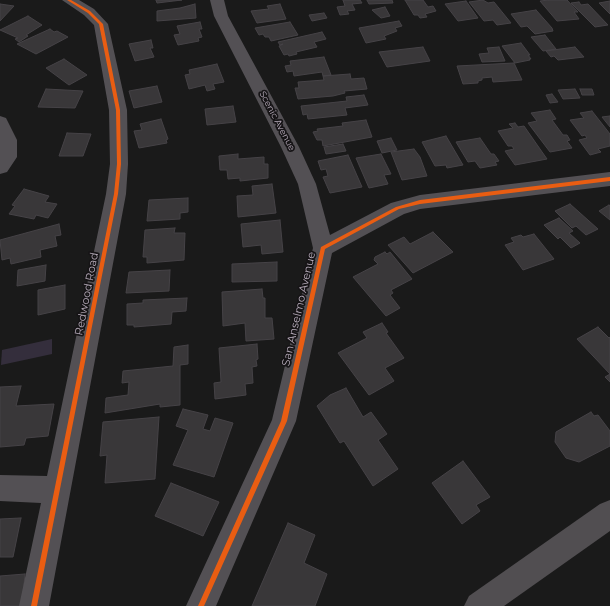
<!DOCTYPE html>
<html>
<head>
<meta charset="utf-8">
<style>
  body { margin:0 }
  canvas { display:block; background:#1a1a1a }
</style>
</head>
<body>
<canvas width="610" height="606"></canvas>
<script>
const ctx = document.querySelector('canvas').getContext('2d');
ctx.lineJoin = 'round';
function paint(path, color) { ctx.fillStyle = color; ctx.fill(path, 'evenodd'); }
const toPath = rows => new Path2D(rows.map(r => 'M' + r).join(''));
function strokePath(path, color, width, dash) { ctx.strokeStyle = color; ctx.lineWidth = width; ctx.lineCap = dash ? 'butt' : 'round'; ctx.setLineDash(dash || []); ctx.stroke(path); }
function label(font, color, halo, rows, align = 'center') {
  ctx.font = font + ' Montserrat,sans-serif'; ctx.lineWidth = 3.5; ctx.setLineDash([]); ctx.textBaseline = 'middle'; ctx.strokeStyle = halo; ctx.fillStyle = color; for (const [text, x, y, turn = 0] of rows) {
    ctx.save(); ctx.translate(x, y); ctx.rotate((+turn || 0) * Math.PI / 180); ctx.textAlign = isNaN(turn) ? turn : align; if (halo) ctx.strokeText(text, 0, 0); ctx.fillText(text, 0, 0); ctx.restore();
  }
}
const water = toPath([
  [52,339,52,354,1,365,2,350]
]);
const building = toPath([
  [156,0,182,0,157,3,156,0],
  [343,0,360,0,362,3,352,4,355,10,347,11,349,14,340,15,337,7,345,6,343,0],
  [367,0,392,0,393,3,369,4,367,0],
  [405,0,423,0,428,7,433,6,436,11,425,14,427,17,420,18,418,15,414,15,405,0],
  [483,0,488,3,494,2,511,23,497,25,493,20,484,21,469,2,483,0],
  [549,0,567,0,578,12,574,12,579,19,557,21,540,1,549,0],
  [466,1,478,18,458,21,445,4,466,1],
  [610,1,610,14,599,3,610,1],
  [579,2,581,5,588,4,608,25,595,27,571,3,579,2],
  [0,4,14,6,0,21,0,4],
  [195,4,196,18,157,21,157,11,180,8,195,4],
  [280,4,286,19,257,23,251,11,269,9,267,6,280,4],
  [385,7,390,16,381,18,372,10,385,7],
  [536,10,552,28,553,31,535,34,527,26,521,27,511,14,536,10],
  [324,13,327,18,312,21,309,15,324,13],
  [28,16,42,25,26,35,28,36,19,42,15,39,18,38,0,30,28,16],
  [399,21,402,26,395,28,397,31,384,36,386,39,366,43,359,28,399,21],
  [200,22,202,29,199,29,202,37,198,38,199,41,178,45,174,35,180,34,177,26,200,22],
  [290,22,298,35,271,41,269,37,265,37,263,34,259,35,255,28,290,22],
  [50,29,54,32,57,31,68,37,36,54,17,44,50,29],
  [322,32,326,39,314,42,317,47,296,52,297,54,289,56,288,54,284,55,279,46,283,44,280,45,278,42,322,32],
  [545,35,556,49,543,51,531,37,545,35],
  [151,40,153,48,150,48,154,57,135,61,129,44,151,40],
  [521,43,530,55,528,55,531,59,529,59,530,60,515,63,502,46,521,43],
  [423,47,430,61,387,67,379,52,423,47],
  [499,47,505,61,482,62,479,54,489,53,487,48,499,47],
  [575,47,584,57,558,60,554,56,551,57,546,51,575,47],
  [324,57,331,75,323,76,322,72,294,76,293,71,287,72,285,66,291,65,290,61,324,57],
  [64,59,87,75,69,85,46,68,64,59],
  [514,63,522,80,493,82,492,77,482,78,482,80,478,81,478,83,463,84,457,66,514,63],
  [217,64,224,82,213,84,215,89,207,91,205,85,189,89,185,75,190,74,189,70,217,64],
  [350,74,351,79,364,78,367,89,344,91,345,93,333,96,298,99,295,88,299,88,298,82,324,80,323,76,350,74],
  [157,86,162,102,134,108,129,91,157,86],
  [46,89,83,91,75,108,38,107,46,89],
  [575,89,580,98,563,99,558,90,575,89],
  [580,89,592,89,594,95,582,95,580,89],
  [552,94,558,102,550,103,546,95,552,94],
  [364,95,368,105,345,108,347,115,308,119,307,114,303,115,301,106,347,101,346,97,364,95],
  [233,106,236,122,207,125,205,109,233,106],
  [550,110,556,119,552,120,563,135,567,135,570,140,567,141,572,148,550,152,528,123,537,121,531,113,550,110],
  [592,111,610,134,610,146,598,149,601,152,590,155,579,140,587,138,585,135,582,136,570,120,584,118,580,113,592,111],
  [610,116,610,127,602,117,610,116],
  [161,119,168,139,166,140,167,143,139,148,134,131,142,130,140,124,161,119],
  [366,120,372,137,323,146,322,140,317,140,313,132,318,131,317,129,343,126,342,123,366,120],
  [515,123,518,127,524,126,547,159,515,165,505,151,514,149,512,146,508,146,498,131,513,128,509,124,515,123],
  [67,133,91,134,83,156,59,156,67,133],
  [446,136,463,165,447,168,446,165,435,166,422,142,446,136],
  [391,138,397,150,382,153,377,141,391,138],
  [480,138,491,154,494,154,499,161,495,162,497,165,480,168,475,161,468,162,456,142,480,138],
  [343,144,346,151,326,154,324,147,343,144],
  [414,149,420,157,427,176,402,180,391,152,414,149],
  [238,154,238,159,264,157,264,164,268,164,268,178,240,181,240,178,228,179,227,170,220,170,219,156,238,154],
  [381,154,391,174,384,175,388,184,369,188,356,158,381,154],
  [348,155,362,187,330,193,323,177,328,176,326,169,321,170,318,161,348,155],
  [272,184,276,213,238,217,237,196,253,195,252,186,272,184],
  [24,189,49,196,45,202,57,204,48,218,36,215,34,219,9,214,15,206,12,205,24,189],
  [188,198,188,212,180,213,180,219,147,221,149,200,188,198],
  [570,204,598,229,586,235,576,226,572,228,555,211,570,204],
  [609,205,610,206,610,220,599,211,609,205],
  [559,218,573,231,569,233,580,243,571,248,560,237,558,239,544,225,559,218],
  [280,220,283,252,262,254,261,245,243,247,241,224,280,220],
  [59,224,61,235,55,236,57,246,40,250,41,257,11,264,10,258,2,260,0,240,59,224],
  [175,228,174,233,185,233,184,260,147,263,147,257,143,257,145,230,175,228],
  [433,232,453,252,413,273,388,245,404,237,410,244,433,232],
  [534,234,554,259,523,270,505,245,514,242,511,238,521,235,523,237,534,234],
  [385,252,387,254,390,252,412,279,391,290,393,293,390,295,400,308,386,316,353,277,378,264,374,260,375,257,385,252],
  [277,262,277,281,232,282,232,264,277,262],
  [46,265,45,281,17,286,18,270,46,265],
  [170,270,169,291,126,293,129,272,170,270],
  [65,285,65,309,38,315,38,290,65,285],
  [262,289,263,298,265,298,265,318,272,318,274,339,246,341,245,323,223,326,222,292,262,289],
  [187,298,186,311,172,312,171,324,134,327,134,325,127,325,127,304,143,303,143,300,187,298],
  [382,323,388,332,386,333,404,358,385,368,394,381,369,395,338,353,367,338,363,332,382,323],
  [598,327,609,338,610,337,610,382,605,377,610,374,577,339,598,327],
  [257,344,258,359,256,360,257,366,252,367,253,383,245,384,246,395,215,399,214,383,221,382,219,348,257,344],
  [188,345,188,364,180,365,180,405,160,407,160,404,105,413,106,398,128,395,129,382,122,383,123,371,173,366,174,347,188,345],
  [21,386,16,406,54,404,48,436,26,438,24,445,0,447,0,387,21,386],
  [346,388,363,417,371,412,387,434,378,440,398,469,373,486,344,441,340,443,317,406,330,395,346,388],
  [183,409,208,415,203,429,210,431,215,418,233,423,214,477,173,465,188,430,176,426,183,409],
  [591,412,594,416,598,415,610,431,610,446,579,462,566,458,555,442,556,432,591,412],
  [159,417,155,479,105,483,107,455,100,456,103,422,159,417],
  [463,461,490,497,476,505,480,511,462,524,432,483,463,461],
  [171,483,219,502,203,536,155,516,171,483],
  [21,518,13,557,0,557,0,519,21,518],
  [288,523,315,535,304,563,327,574,315,606,252,606,288,523],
  [25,574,22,606,0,606,0,576,25,574]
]);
const minor = toPath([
  [62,0,79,0,94,9,108,24,127,110,128,164,126,194,49,606,19,606,41,503,0,501,0,475,47,476,106,194,110,164,109,110,94,25,84,15,62,0],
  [210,0,224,0,228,16,299,147,316,184,330,235,391,203,420,195,610,172,610,186,420,209,404,214,332,253,296,421,216,606,186,606,272,420,313,248,298,184,281,147,214,16,210,0],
  [0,116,6,118,17,140,17,157,7,172,0,174,0,116]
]);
const secondary = toPath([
  [610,500,610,531,504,606,464,606,469,596,600,504,610,500]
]);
const cycleway = toPath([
  [67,0,71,0,90,11,103,24,120,110,121,164,118,194,37,606,31,606,114,194,117,164,116,110,99,24,88,13,67,0],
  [610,177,610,181,420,204,399,209,325,249,287,421,204,606,198,606,281,421,321,247,396,207,420,200,610,177]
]);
const farStreetnames = [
  ["Scenic Avenue",277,121,62]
];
const streetNames = [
  ["Redwood Road",87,294,-79],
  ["San Anselmo Avenue",299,309,-77]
];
paint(water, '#342e3c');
paint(building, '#393739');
strokePath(building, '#454246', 1);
paint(minor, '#535054');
paint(secondary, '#514e51');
paint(cycleway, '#e95d12');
label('9px', '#b7acba', '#161416', farStreetnames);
label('11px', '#b7acba', '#161416', streetNames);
</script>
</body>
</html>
